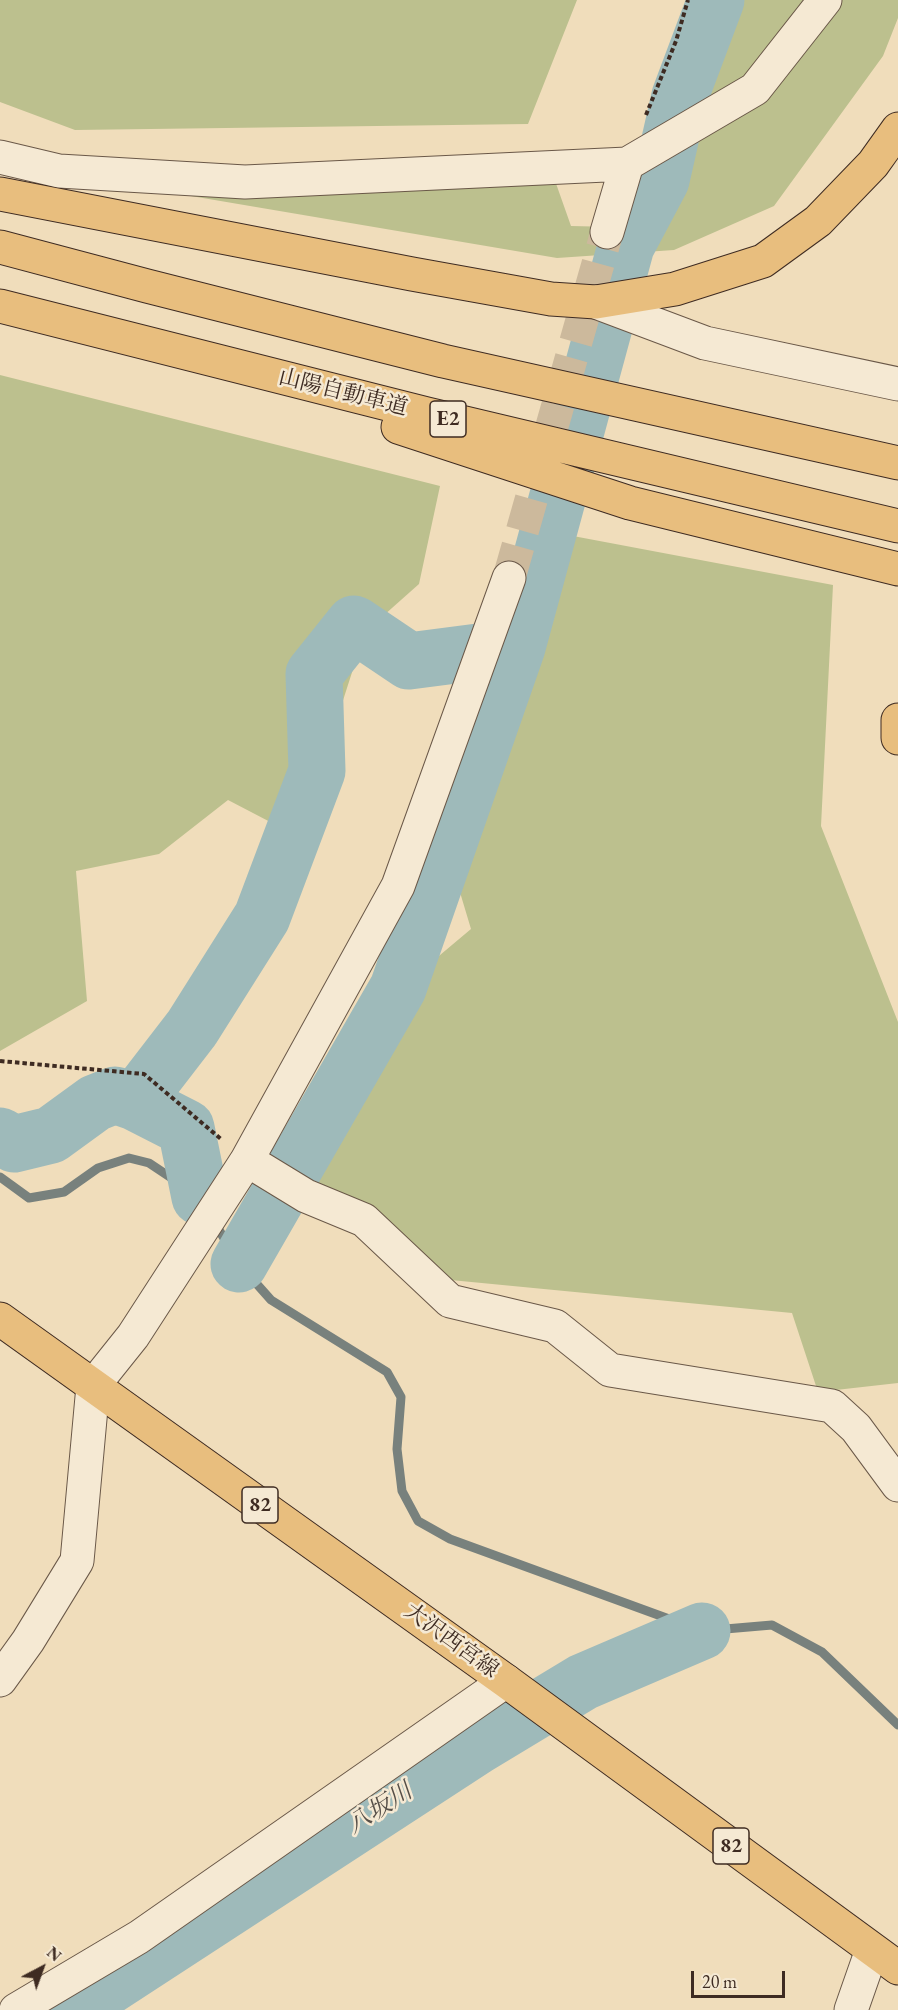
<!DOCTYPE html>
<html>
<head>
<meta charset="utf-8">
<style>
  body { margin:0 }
  #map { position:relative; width:898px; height:2010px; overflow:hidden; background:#f0ddbb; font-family:"EB Garamond",serif }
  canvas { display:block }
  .north { position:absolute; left:12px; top:1938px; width:60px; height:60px; -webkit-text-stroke:4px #f5e9d3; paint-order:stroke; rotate:41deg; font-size:16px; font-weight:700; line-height:24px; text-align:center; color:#3e2b22 }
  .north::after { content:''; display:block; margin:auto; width:21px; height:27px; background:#3e2b22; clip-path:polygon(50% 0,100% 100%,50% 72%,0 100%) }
  .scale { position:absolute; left:691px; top:1971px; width:94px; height:27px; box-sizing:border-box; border:3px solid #3e2b22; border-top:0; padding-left:8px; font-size:18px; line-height:21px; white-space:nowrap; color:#3e2b22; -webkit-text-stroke:4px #f5e9d3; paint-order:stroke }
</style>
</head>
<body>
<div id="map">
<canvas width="898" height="2010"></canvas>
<div class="north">N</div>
<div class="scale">20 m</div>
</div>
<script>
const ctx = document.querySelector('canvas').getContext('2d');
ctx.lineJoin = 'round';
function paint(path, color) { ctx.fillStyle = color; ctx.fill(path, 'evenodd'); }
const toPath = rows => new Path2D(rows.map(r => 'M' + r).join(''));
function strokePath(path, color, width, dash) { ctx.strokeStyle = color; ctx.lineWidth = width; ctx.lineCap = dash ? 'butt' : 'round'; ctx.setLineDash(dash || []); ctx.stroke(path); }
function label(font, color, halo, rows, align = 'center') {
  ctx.font = font + ' "EB Garamond","Noto Serif JP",serif'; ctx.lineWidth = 5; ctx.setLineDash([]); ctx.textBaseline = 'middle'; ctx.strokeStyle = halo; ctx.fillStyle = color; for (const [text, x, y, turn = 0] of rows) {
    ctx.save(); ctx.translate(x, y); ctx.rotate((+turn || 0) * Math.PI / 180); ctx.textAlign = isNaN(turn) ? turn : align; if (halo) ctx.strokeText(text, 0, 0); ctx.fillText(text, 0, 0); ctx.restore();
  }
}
const green = toPath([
  [0,0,577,0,528,124,75,130,0,102],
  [686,0,898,0,898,18,883,56,774,206,674,250,557,258,191,196,553,175,571,226,659,228,708,96,668,71],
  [0,375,440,486,419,584,365,632,299,837,228,800,159,854,76,871,87,1001,0,1051],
  [573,536,833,585,821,826,898,1022,898,1383,818,1392,792,1313,430,1278,306,1186,421,971,471,929,453,869]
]);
const stream = toPath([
  [0,1177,29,1198,64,1192,98,1168,129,1158,149,1163,200,1197,207,1209],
  [215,1223,239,1264,271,1300,387,1372,401,1397,397,1449,402,1491,418,1521,450,1539,702,1631,772,1625,822,1652,898,1725]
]);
const river = toPath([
  [0,1136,14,1144,51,1135,95,1103,115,1095,135,1102],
  [200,1197,186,1128,135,1102,192,1028,262,917,317,771,314,674,354,624,409,661,517,647],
  [239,1264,398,988,517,647,626,246,661,180,680,96,716,0],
  [72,2010,477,1746,583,1682,702,1631]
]);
const minorTunnel = toPath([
  [509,578,607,232]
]);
const path = toPath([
  [646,115,676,41,688,0],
  [0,1061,144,1074,221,1139]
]);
const minor = toPath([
  [0,157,59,171,245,182,627,164,607,232],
  [627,164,755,89,825,0],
  [596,302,705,343,898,384],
  [247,1160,306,1196,364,1220,450,1301,555,1326,610,1370,832,1406,856,1428,898,1485],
  [0,1680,28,1641,77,1561,93,1386,133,1336,247,1160,398,886,509,578],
  [16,2010,139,1937,506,1681],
  [851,2010,872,1950]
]);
const major = toPath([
  [0,1319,506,1681,898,1968]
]);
const highway = toPath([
  [0,194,412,274,551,299,596,302,675,289,763,261,818,221,873,164,898,129],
  [0,247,147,286,443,361,898,463],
  [0,306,427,414,898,526],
  [398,427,630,503,898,569],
  [898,720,898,738]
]);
const shields = [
  [448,419,36],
  [260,1505,36],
  [731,1846,36]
];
const shieldNames = [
  ["E2",448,419],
  ["82",260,1505],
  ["82",731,1846]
];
const streetNames = [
  ["山陽自動車道",343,393,14],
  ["大沢西宮線",451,1641,36]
];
const waterNames = [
  ["八坂川",380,1809,-33]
];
paint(green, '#bcc08e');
strokePath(stream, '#78817d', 9);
strokePath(river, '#9ebaba', 57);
strokePath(minorTunnel, '#ccb99c', 33, [33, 16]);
strokePath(minor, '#6a5848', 35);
strokePath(major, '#3e2b22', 35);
strokePath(highway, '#3e2b22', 35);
strokePath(path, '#3e2b22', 4, [4.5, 3]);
strokePath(minor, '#f5e9d3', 33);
strokePath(major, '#e8be7e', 33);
strokePath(highway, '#e8be7e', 33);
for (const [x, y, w] of shields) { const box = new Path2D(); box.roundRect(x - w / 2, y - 18, w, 36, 4.5); ctx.fillStyle = '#f5e9d3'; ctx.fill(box); strokePath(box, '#3e2b22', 1.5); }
label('bold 21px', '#3e2b22', null, shieldNames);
label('22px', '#3e2b22', '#f5e9d3', streetNames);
label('italic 24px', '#564f48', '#f5e9d3', waterNames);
</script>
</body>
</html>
